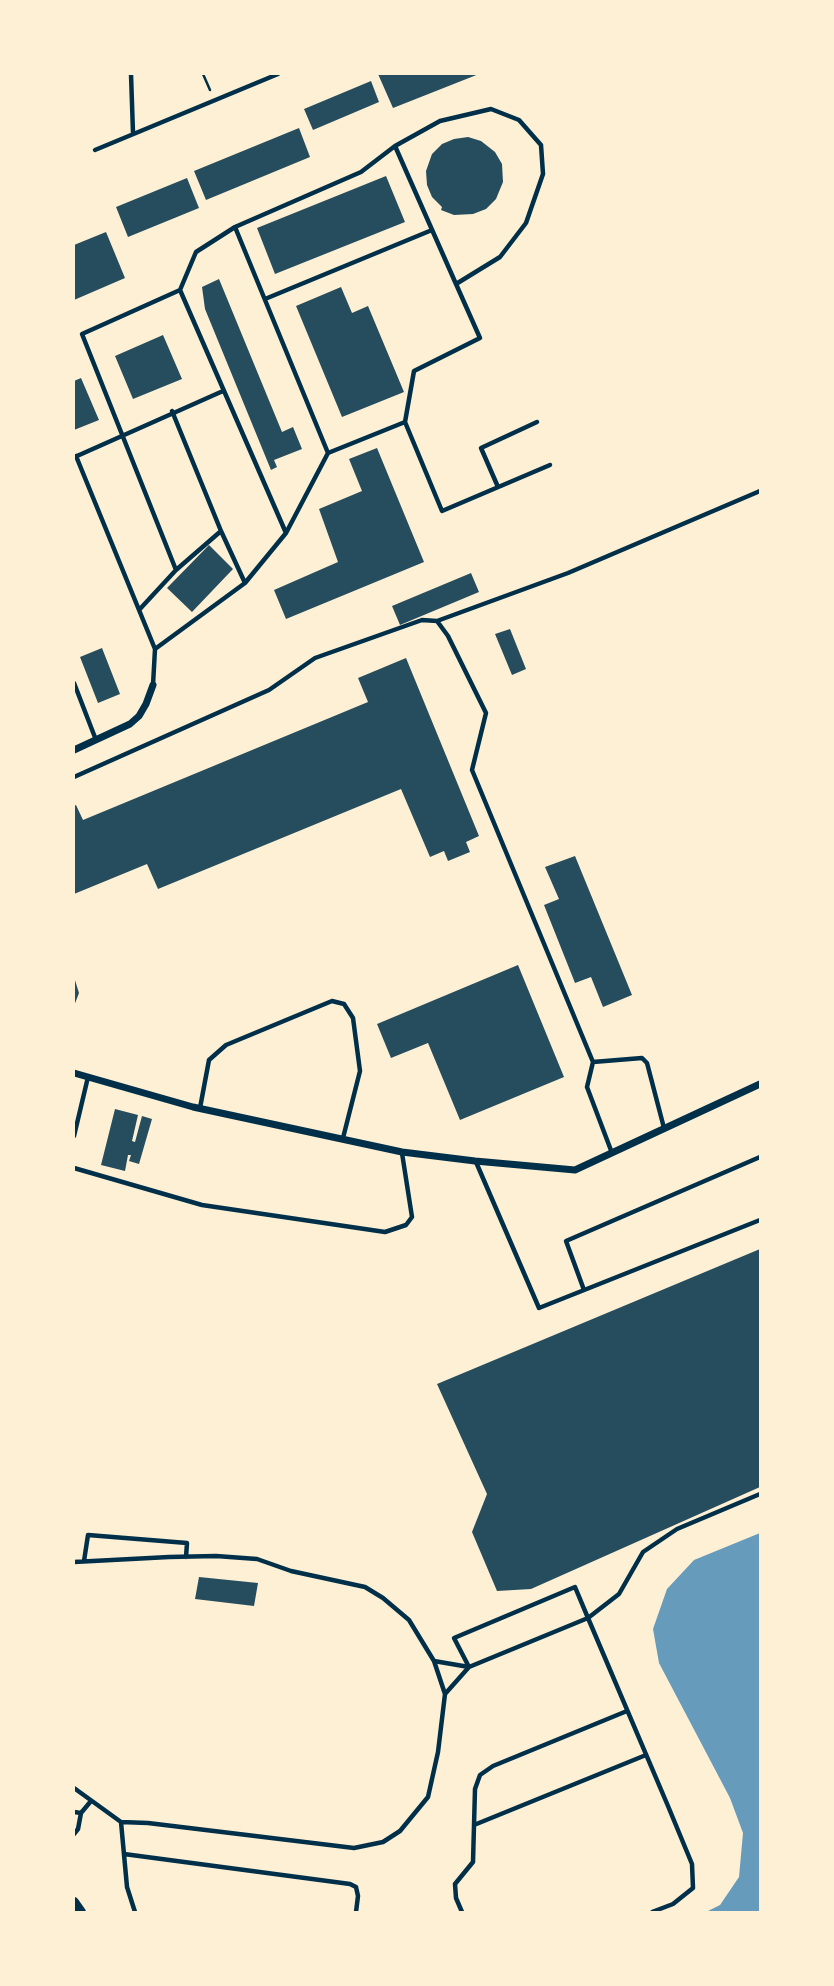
<!DOCTYPE html>
<html>
<head>
<meta charset="utf-8">
<style>
  body { margin:0 }
  #map { position:relative; width:834px; height:1986px; overflow:hidden; background:#fdf0d5; font-family:"Source Sans 3",sans-serif }
  canvas { display:block }
  .frame { position:absolute; inset:0; border:75px solid #fdf0d5; pointer-events:none }
</style>
</head>
<body>
<div id="map">
<canvas width="834" height="1986"></canvas>
<div class="frame"></div>
</div>
<script>
const ctx = document.querySelector('canvas').getContext('2d');
ctx.lineJoin = 'round';
function paint(path, color) { ctx.fillStyle = color; ctx.fill(path, 'evenodd'); }
const toPath = rows => new Path2D(rows.map(r => 'M' + r).join(''));
function strokePath(path, color, width, dash) { ctx.strokeStyle = color; ctx.lineWidth = width; ctx.lineCap = dash ? 'butt' : 'round'; ctx.setLineDash(dash || []); ctx.stroke(path); }
const water = toPath([
  [760,1533,760,1912,706,1912,720,1905,739,1877,743,1833,730,1798,659,1663,653,1629,667,1589,694,1560]
]);
const building = toPath([
  [378,74,479,74,393,108],
  [371,81,379,102,313,130,304,109],
  [299,128,310,157,206,200,194,171],
  [468,137,481,141,495,152,502,164,503,182,496,199,486,209,473,214,454,215,441,210,442,207,432,197,427,185,426,171,432,154,442,144,454,139],
  [386,176,405,222,275,274,257,228],
  [187,178,199,208,128,237,116,207],
  [106,232,125,278,74,300,74,245],
  [219,279,282,432,293,427,302,449,274,460,277,467,271,470,205,309,202,287],
  [341,287,352,313,368,306,404,392,342,417,296,306],
  [163,335,182,379,133,399,115,356],
  [81,378,99,420,74,430,74,381],
  [377,448,424,562,286,619,274,590,338,562,319,509,362,491,349,459],
  [209,545,233,569,192,612,167,588],
  [471,573,479,592,400,625,392,606],
  [510,629,526,669,512,675,495,634],
  [102,648,120,694,98,703,80,657],
  [406,658,479,836,466,842,470,852,448,861,444,851,430,857,401,789,158,889,147,864,74,894,74,806,76,805,83,820,368,702,358,678],
  [575,856,632,995,603,1007,591,977,575,983,544,905,559,899,545,867],
  [518,965,564,1077,460,1120,428,1043,391,1058,377,1024],
  [74,977,79,993,74,1006],
  [115,1109,138,1115,132,1141,135,1142,142,1116,152,1119,139,1164,129,1161,131,1155,128,1155,125,1171,101,1165],
  [760,1249,760,1487,531,1589,497,1591,472,1532,487,1494,437,1384],
  [199,1577,258,1583,254,1606,195,1599]
]);
const path = toPath([
  [203,74,210,90]
]);
const service = toPath([
  [131,74,133,133],
  [395,146,456,284],
  [95,150,278,74],
  [235,227,328,453,286,533],
  [180,290,196,252,235,227,361,172,395,146,440,121,491,109,519,120,541,145,543,174,526,223,500,257,456,284,480,338,414,371,405,422,328,453],
  [265,299,432,230],
  [172,411,221,531,245,583],
  [405,422,442,511,550,465],
  [76,456,155,649,153,685],
  [77,456,223,391],
  [498,487,481,448,537,422],
  [176,570,221,531],
  [139,610,176,570,82,334,180,290,286,533,245,583,155,649],
  [437,621,568,573,760,491],
  [74,683,96,740],
  [74,777,269,690,315,658,422,620,437,621,448,636,486,713,472,770,593,1062,587,1087,612,1153],
  [593,1062,642,1058,647,1063,664,1128],
  [200,1108,209,1060,226,1045,332,1001,344,1004,353,1018,360,1071,343,1138],
  [74,1136,88,1077],
  [476,1162,539,1308,760,1220],
  [74,1168,202,1205,385,1232,406,1225,412,1217,402,1153],
  [584,1290,566,1241,760,1157],
  [84,1561,88,1535,187,1543,186,1557],
  [74,1562,169,1557,216,1556,257,1559,291,1571,365,1587,383,1598,409,1620,434,1661,445,1694,438,1752,428,1797,400,1831,383,1842,354,1848,148,1823,121,1822],
  [434,1661,469,1667,445,1694],
  [74,1788,121,1822,127,1887,135,1912],
  [74,1812,81,1813,78,1829,74,1834],
  [81,1813,91,1801],
  [474,1825,646,1755],
  [124,1854,350,1884,356,1887,358,1896,356,1912],
  [462,1912,456,1898,455,1884,473,1862,475,1789,480,1775,493,1766,627,1711],
  [652,1912,673,1904,693,1888,692,1864,668,1806,588,1618,575,1587,454,1638,469,1667,588,1618,619,1594,643,1552,677,1529,760,1494]
]);
const minor = toPath([
  [74,750,130,724,139,716,146,704,153,685],
  [74,1073,193,1107,402,1152,475,1161,575,1170,760,1084]
]);
const tertiary = toPath([
  [74,1902,81,1912]
]);
paint(water, '#669bbc');
paint(building, '#264d5e');
strokePath(path, '#003049', 2.5);
strokePath(service, '#003049', 4.5);
strokePath(minor, '#003049', 7);
strokePath(tertiary, '#003049', 10);
</script>
</body>
</html>
